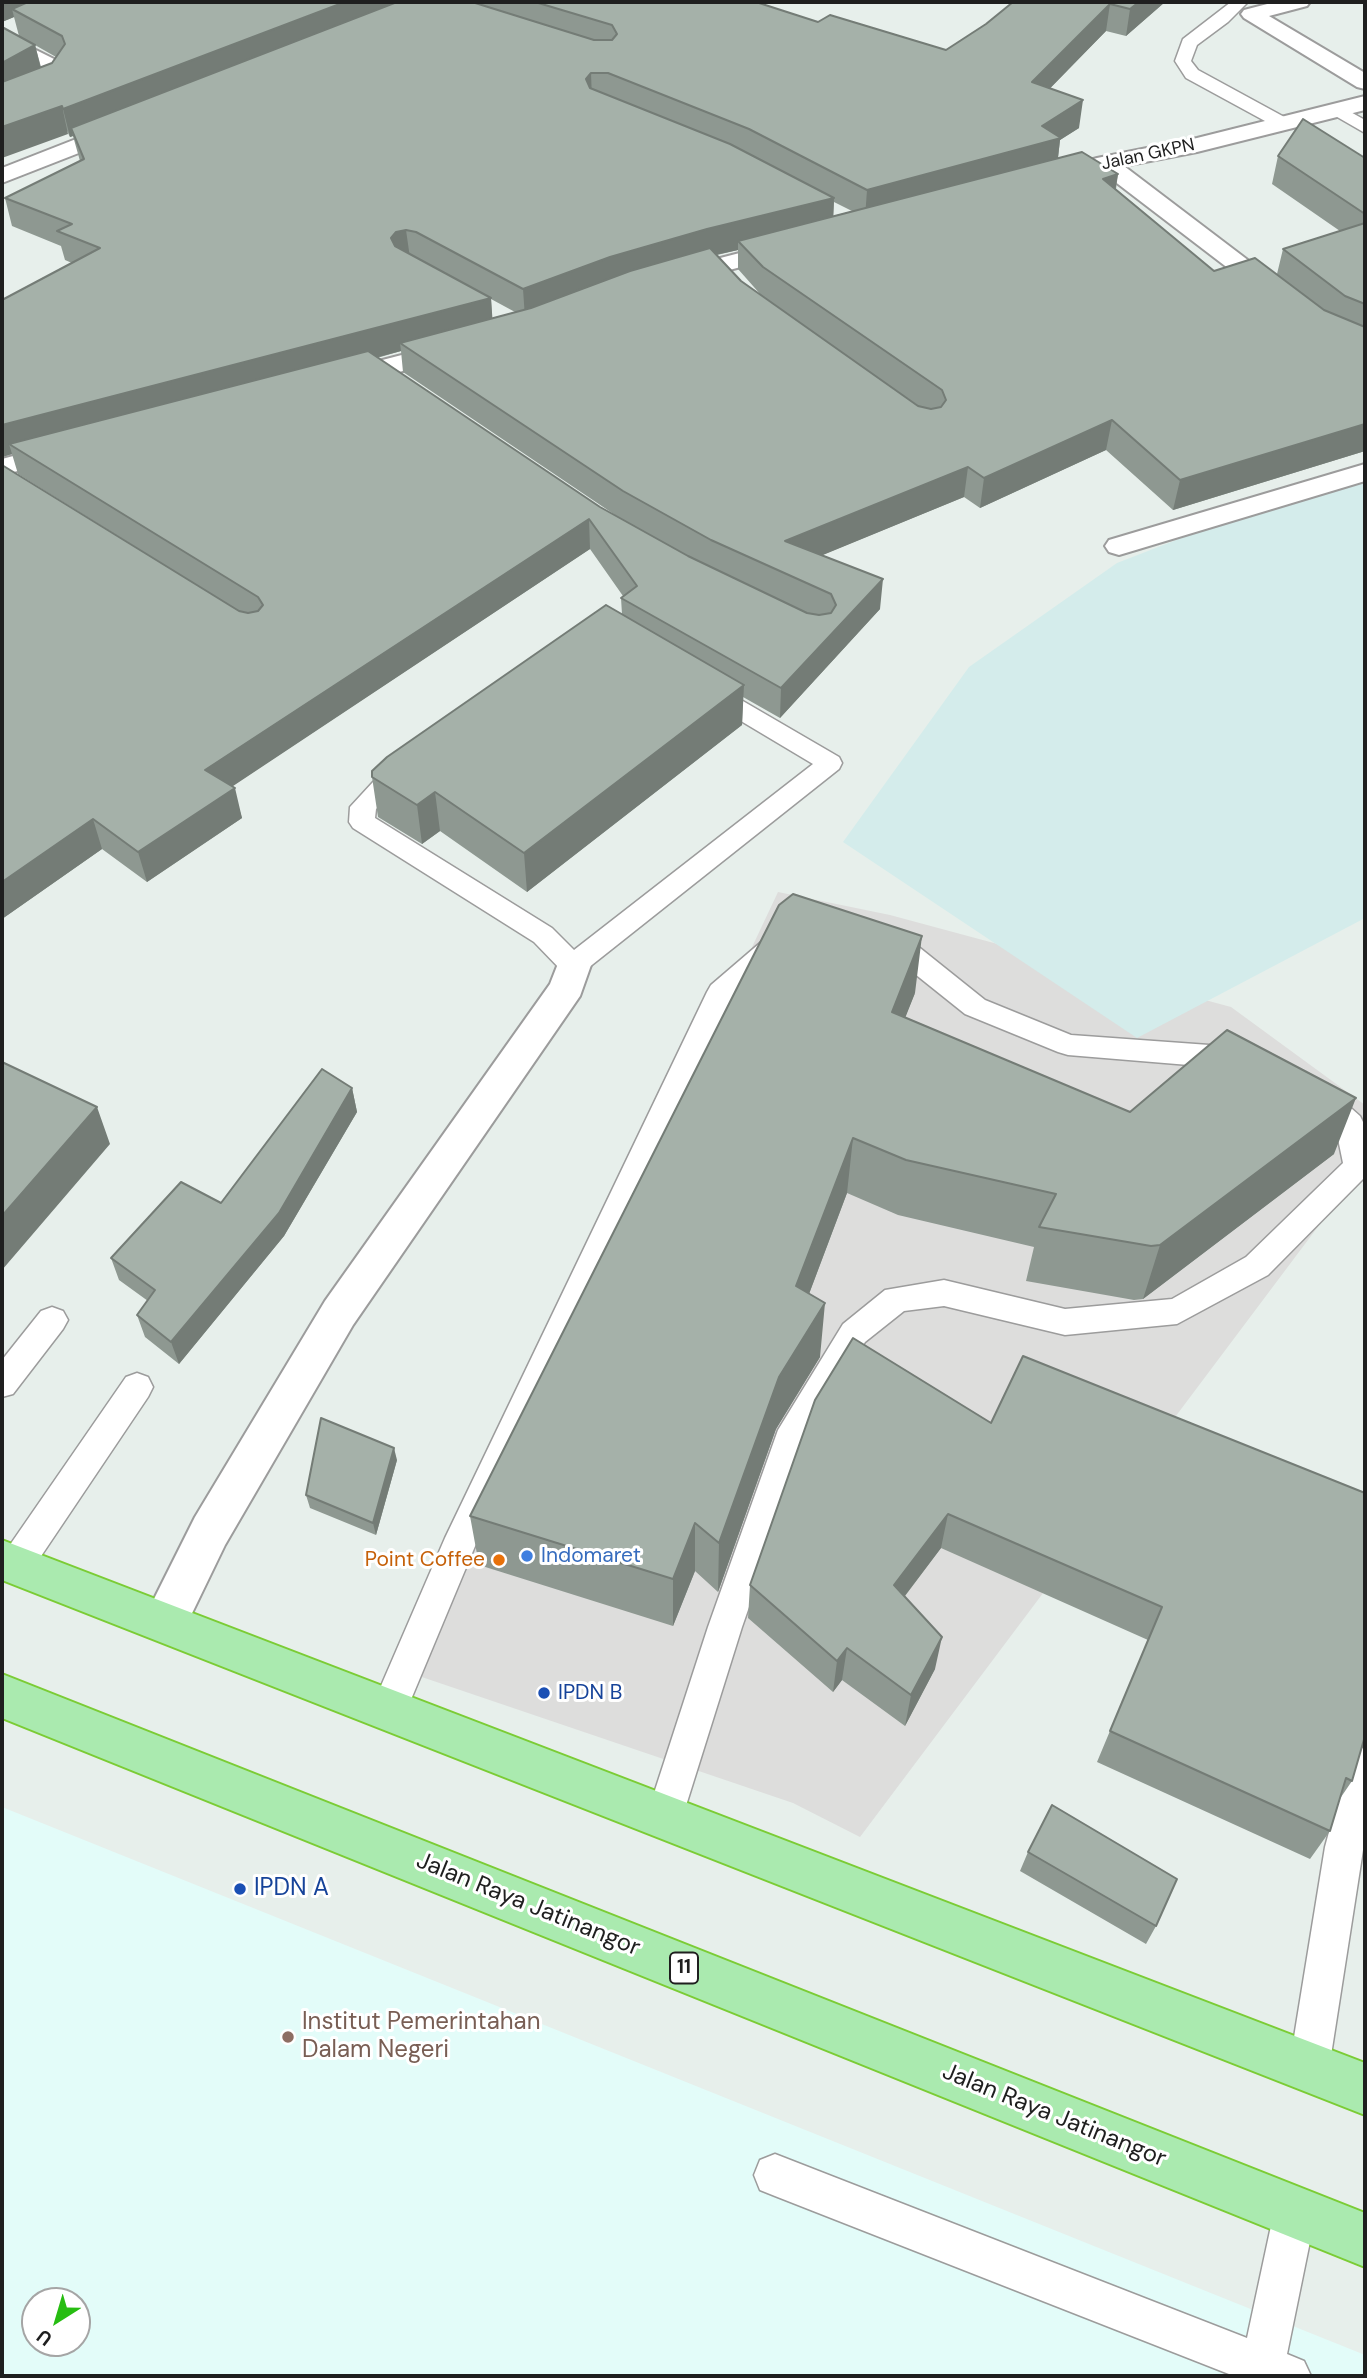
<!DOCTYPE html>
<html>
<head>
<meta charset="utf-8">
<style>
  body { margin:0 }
  #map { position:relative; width:1367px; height:2378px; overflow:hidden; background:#e7efeb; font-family:"DM Sans",sans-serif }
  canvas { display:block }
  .frame { position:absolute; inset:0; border:4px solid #1f1f1f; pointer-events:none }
  .north { position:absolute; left:21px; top:2287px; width:70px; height:70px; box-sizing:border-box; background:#fff; border:2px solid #a5a5a5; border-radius:50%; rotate:217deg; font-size:19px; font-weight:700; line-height:28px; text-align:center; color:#1f1f1f }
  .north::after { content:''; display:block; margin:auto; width:24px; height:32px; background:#27bd12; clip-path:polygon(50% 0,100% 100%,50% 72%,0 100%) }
</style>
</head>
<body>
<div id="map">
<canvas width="1367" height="2378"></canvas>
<div class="frame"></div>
<div class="north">U</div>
</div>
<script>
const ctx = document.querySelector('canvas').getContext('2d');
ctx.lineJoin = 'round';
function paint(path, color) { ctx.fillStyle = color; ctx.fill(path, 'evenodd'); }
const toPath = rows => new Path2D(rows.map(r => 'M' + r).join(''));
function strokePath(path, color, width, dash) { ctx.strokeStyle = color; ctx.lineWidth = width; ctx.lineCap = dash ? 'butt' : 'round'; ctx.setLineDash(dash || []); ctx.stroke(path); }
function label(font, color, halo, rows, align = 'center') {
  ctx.font = font + ' "DM Sans",sans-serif'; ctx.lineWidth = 6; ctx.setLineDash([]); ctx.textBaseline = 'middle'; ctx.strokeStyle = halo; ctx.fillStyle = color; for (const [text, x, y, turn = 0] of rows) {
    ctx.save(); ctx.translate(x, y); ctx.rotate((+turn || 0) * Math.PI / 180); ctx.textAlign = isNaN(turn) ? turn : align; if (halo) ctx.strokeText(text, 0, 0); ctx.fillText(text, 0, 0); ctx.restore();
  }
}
const residential = toPath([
  [778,892,890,915,1231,1007,1365,1105,1365,1164,860,1837,793,1803,410,1673]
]);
const education = toPath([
  [2,1807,1365,2355,1365,2376,2,2376],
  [35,2301,77,2301,77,2343,35,2343]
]);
const farmland = toPath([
  [1365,483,1365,918,1137,1038,843,842,969,667,1117,563,1215,525]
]);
const service = toPath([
  [1231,2,1248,2,1228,22,1197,45,1191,61,1198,70,1288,119,1291,123,1288,127,1276,127,1186,78,1175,61,1183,39,1231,2],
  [1338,105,1365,120,1365,133,1332,114,1329,110,1338,105],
  [606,624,614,626,839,757,842,763,839,769,583,972,573,975,563,972,534,942,353,828,349,822,350,807,373,782,598,626,606,624],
  [607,641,813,764,574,950,552,928,375,818,376,809,391,794,607,641],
  [777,934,787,937,790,944,787,951,732,998,478,1539,402,1721,389,1726,376,1721,371,1709,445,1538,707,992,711,985,767,937,777,934],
  [884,936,920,948,985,1000,1071,1035,1237,1047,1247,1051,1251,1058,1247,1065,1237,1069,1068,1055,1058,1052,965,1014,900,962,874,953,871,946,874,939,884,936],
  [1316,1083,1326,1086,1360,1116,1364,1124,1365,1177,1268,1275,1177,1324,1065,1335,944,1306,904,1311,865,1342,809,1435,742,1627,678,1831,665,1836,652,1831,646,1818,708,1627,778,1430,843,1324,885,1290,944,1280,1065,1309,1172,1299,1246,1257,1343,1163,1336,1129,1306,1102,1302,1094,1306,1086,1316,1083],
  [52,1307,63,1311,68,1320,63,1329,13,1394,2,1397,2,1360,41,1311,52,1307],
  [137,1373,148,1377,153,1387,148,1397,27,1577,15,1581,3,1577,3,1555,126,1377,137,1373],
  [1365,1747,1365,1837,1329,2068,1323,2082,1309,2088,1295,2082,1289,2068,1325,1847,1347,1765,1352,1753,1365,1747],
  [775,2154,1247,2338,1274,2212,1280,2197,1295,2191,1310,2197,1316,2212,1287,2354,1304,2361,1311,2376,1234,2376,775,2196,760,2190,754,2175,760,2160,775,2154]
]);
const minor = toPath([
  [1275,2,1310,2,1307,6,1269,16,1365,73,1365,89,1357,87,1244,18,1241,14,1244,10,1275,2],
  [2,33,66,65,69,70,57,88,2,112,2,97,41,78,46,72,2,48,2,33],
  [1365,96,1365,110,1197,152,1124,166,1336,327,1365,340,1365,357,1318,337,1101,171,1051,185,1043,183,1039,178,1043,173,1097,158,1197,138,1365,96],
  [122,121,130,123,133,128,130,133,2,183,2,168,122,121],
  [790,240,799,242,802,247,799,252,675,284,666,282,663,277,666,272,790,240],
  [452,342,461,344,465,350,461,356,341,387,332,385,328,379,332,373,452,342],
  [66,442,76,444,80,450,76,456,2,475,2,459,66,442],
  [1365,464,1365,481,1129,552,1119,555,1109,552,1105,546,1109,540,1365,464],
  [573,952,585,956,591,965,580,996,353,1325,225,1545,181,1636,165,1642,149,1636,143,1621,195,1517,325,1301,550,984,561,956,573,952]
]);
const trunk = toPath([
  [2,1540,1365,2063,1365,2115,2,1580,2,1540],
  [2,1674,1365,2213,1365,2267,2,1718,2,1674]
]);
const wall = toPath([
  [2,2,756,2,818,22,946,50,986,24,1013,2,1165,2,1126,36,1106,31,1050,88,1079,128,1060,140,1058,158,1118,174,1116,189,1214,271,1277,274,1283,249,1340,231,1272,184,1278,156,1365,158,1365,451,1173,510,1106,450,980,508,964,497,822,555,880,609,780,718,743,697,742,725,527,892,440,831,422,844,378,817,372,777,622,614,621,598,623,596,590,549,232,786,242,818,147,882,102,849,2,919,200,587,18,474,12,454,2,457,72,263,65,260,61,246,12,226,5,198,80,161,73,136,70,137,19,36,14,17,2,22],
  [35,45,56,57,52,63,41,67],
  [834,202,852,211,833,216],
  [738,250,738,269,761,295,741,281,717,255],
  [491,299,515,312,492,318],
  [831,345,920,407,918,406],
  [401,351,403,372,621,519,600,507,377,358],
  [915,993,905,1017,1130,1112,1334,1154,1143,1299,1134,1300,1026,1281,1034,1247,898,1215,847,1193,809,1294,820,1357,776,1429,718,1592,695,1571,673,1626,479,1565,470,1516],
  [352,1088,357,1112,284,1236,179,1364,145,1337,137,1315,148,1301,119,1280,111,1258,221,1203],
  [991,1423,1365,1493,1365,1745,1362,1746,1352,1781,1339,1800,1330,1831,1310,1859,1097,1762,1148,1640,941,1548,905,1596,935,1669,905,1726,842,1680,833,1692,748,1618,750,1585],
  [397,1460,376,1535,310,1508,306,1495],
  [1028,1852,1156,1926,1146,1944,1020,1871]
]);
const shadedWall = toPath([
  [2,2,48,2,12,9,14,17,2,22],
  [345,2,418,2,71,128,73,136,70,137,63,109],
  [1139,2,1165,2,1126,36,1130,9],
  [1110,4,1106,31,1029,110,1032,82],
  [35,45,42,73,2,94,2,63],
  [591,73,592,100,586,79],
  [1083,100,1079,128,1060,140,1057,166,865,218,867,190,1042,126],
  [62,106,68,134,2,158,2,127],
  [1118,174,1113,203,1103,179],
  [834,198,833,226,738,241,738,250,706,257,525,318,523,289,610,257,707,229],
  [406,230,410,258,399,260,391,238,396,232],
  [491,298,493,327,400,343,401,351,22,452,9,444,12,454,2,457,2,425],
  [1112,420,1106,450,980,508,984,478],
  [1365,424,1365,451,1173,510,1180,480],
  [968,467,964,497,784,571,785,541],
  [589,519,590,549,212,800,205,770],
  [883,579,880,609,780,718,781,688],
  [744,685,742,725,527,892,524,853],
  [235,788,242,818,147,882,138,852],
  [435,792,440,831,422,844,417,805],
  [93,819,102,849,2,919,2,882],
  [922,936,915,993,885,1069,892,1012],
  [352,1088,357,1112,284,1236,179,1364,171,1342],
  [1356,1098,1334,1154,1143,1299,1160,1245],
  [97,1107,110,1144,2,1270,2,1216],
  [853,1138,847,1193,792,1339,796,1286],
  [825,1303,820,1357,776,1429,718,1592,719,1543,779,1377],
  [394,1448,397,1460,376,1535,373,1523],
  [948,1514,941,1548,888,1618,894,1585],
  [695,1523,695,1571,673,1626,673,1579],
  [942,1637,935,1669,905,1726,911,1695],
  [847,1648,842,1680,833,1692,837,1661]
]);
const building = toPath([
  [28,2,345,2,63,109,62,106,2,127,2,82,52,63,65,44,62,36,12,9,28,2],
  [397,2,472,2,594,40,612,40,617,34,612,25,535,2,756,2,818,22,830,15,946,50,986,24,1013,2,1139,2,1130,9,1110,4,1032,82,1083,100,1042,126,1061,138,867,190,749,129,608,73,591,73,586,79,590,88,730,144,834,198,707,229,610,257,523,289,416,232,406,230,396,232,391,238,395,246,491,298,2,425,2,300,100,248,57,231,72,224,5,198,84,159,71,128,397,2],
  [2,27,35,45,2,63,2,27],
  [1303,119,1365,158,1365,214,1278,156,1303,119],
  [1082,152,1118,174,1103,179,1214,271,1255,258,1324,310,1365,327,1365,424,1180,480,1112,420,984,478,968,467,785,541,883,579,781,688,621,598,637,586,589,519,205,770,235,788,138,852,93,819,2,882,2,465,239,611,248,613,258,611,263,605,258,597,9,444,368,351,600,507,688,556,807,613,819,615,831,613,836,605,831,594,711,540,623,491,400,343,531,308,630,271,710,248,741,281,918,406,931,409,941,407,946,400,942,390,763,267,738,241,1082,152],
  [1365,223,1365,304,1345,296,1283,249,1365,223],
  [606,605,744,685,524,853,435,792,417,805,372,777,372,771,387,757,606,605],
  [793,894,922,936,892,1012,1130,1112,1227,1030,1356,1098,1160,1245,1151,1246,1039,1227,1056,1194,906,1160,853,1138,796,1286,825,1303,779,1377,719,1543,695,1523,673,1579,470,1516,779,905,793,894],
  [2,1062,97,1107,2,1216,2,1062],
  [322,1069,352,1088,279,1213,171,1342,137,1315,155,1290,111,1258,181,1182,221,1203,322,1069],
  [853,1338,991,1423,1023,1356,1365,1493,1365,1736,1352,1781,1346,1778,1330,1831,1110,1731,1162,1607,948,1514,894,1585,942,1637,911,1695,847,1648,837,1661,750,1585,815,1400,853,1338],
  [321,1418,394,1448,373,1523,306,1495,321,1418],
  [1052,1805,1177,1879,1156,1926,1028,1852,1052,1805]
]);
const markers = [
  [527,1556,7,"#3f7fe0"],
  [499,1560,7,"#e8710a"],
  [544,1693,7,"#1a4fb4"],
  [240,1889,7,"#1a4fb4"],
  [288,2037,7,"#8d6e63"]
];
const farStreetnames = [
  ["Jalan GKPN",1148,155,-12]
];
const shields = [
  [684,1968,28]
];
const shieldNames = [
  ["11",684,1968]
];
const shopNames = [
  ["Indomaret",541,1556]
];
const foodNames = [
  ["Point Coffee",485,1560]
];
const transitNames = [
  ["IPDN B",558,1693]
];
const nearTransitnames = [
  ["IPDN A",254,1889]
];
const nearStreetnames = [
  ["Jalan Raya Jatinangor",528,1905,22],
  ["Jalan Raya Jatinangor",1054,2116,22]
];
const nearEducationnames = [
  ["Institut Pemerintahan",302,2023],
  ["Dalam Negeri",302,2051]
];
paint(residential, '#dddddc');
paint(education, '#e3fcf9');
paint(farmland, '#d4eceb');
strokePath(service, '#9c9c9c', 3);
strokePath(minor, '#9c9c9c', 4);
strokePath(trunk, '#7bcc35', 4);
paint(service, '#fff');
paint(minor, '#fff');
paint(trunk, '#aaeaaf');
paint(wall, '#8e9891');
paint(shadedWall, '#747c76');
paint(building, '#a5b1a9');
strokePath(building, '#747c76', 2);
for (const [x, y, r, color] of markers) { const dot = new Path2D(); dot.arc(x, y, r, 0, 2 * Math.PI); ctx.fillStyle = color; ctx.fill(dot); strokePath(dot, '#fff', 2.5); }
label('18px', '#1f1f1f', '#fff', farStreetnames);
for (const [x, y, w] of shields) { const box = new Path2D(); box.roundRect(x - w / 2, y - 15.5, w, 31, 5); ctx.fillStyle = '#fff'; ctx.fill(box); strokePath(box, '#1f1f1f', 2); }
label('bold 19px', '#1f1f1f', null, shieldNames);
label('21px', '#366cbe', '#fff', shopNames, 'left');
label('21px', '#c56008', '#fff', foodNames, 'right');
label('21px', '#164399', '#fff', transitNames, 'left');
label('24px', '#164399', '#fff', nearTransitnames, 'left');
label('24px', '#1f1f1f', '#fff', nearStreetnames);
label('24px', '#785e54', '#fff', nearEducationnames, 'left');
</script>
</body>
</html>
